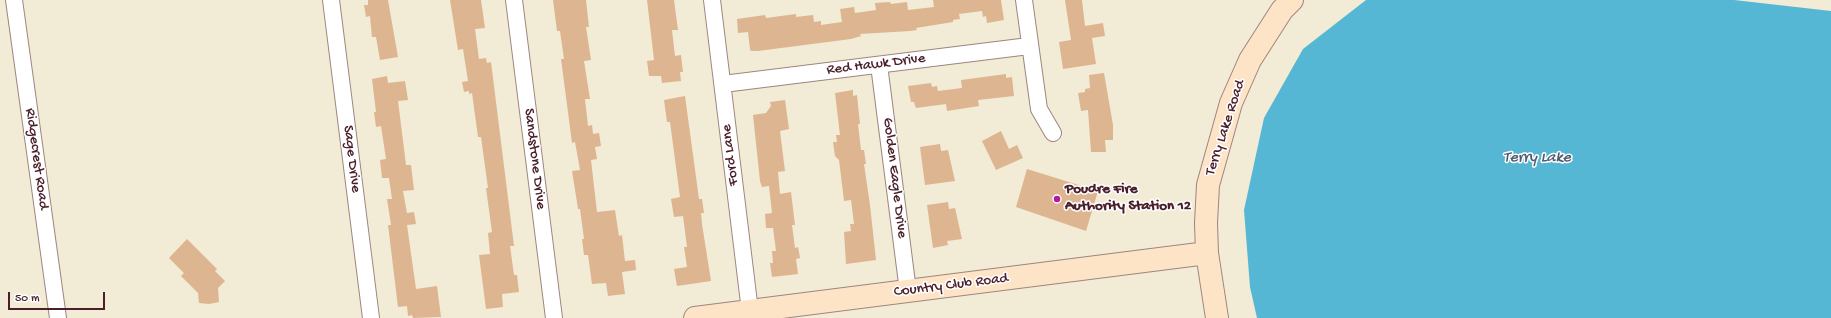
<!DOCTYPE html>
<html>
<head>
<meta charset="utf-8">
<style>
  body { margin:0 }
  #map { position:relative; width:1831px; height:318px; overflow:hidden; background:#f2ebd5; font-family:"Gochi Hand",sans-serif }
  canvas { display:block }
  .scale { position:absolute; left:8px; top:292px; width:97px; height:18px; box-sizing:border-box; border:2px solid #4a1f2b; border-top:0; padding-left:5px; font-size:12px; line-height:14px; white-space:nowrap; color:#4a1f2b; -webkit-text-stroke:3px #fff; paint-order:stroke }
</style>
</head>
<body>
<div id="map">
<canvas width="1831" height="318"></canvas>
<div class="scale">50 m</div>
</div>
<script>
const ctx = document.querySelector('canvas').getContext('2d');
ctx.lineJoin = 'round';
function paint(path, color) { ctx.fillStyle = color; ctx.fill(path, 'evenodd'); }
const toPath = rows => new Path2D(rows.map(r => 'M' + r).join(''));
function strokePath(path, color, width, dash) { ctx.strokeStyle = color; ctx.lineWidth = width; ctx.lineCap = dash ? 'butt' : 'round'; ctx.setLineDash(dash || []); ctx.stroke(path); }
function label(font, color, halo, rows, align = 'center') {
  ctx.font = font + ' "Gochi Hand",sans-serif'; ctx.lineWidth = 3; ctx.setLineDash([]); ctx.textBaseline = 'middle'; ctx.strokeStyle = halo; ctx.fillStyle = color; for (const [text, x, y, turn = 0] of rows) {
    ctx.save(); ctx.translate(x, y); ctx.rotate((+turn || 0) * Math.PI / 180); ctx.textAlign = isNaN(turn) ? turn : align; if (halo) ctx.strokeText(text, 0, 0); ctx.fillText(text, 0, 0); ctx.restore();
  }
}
const water = toPath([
  [1366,0,1734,0,1831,11,1831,318,1257,318,1250,287,1244,210,1264,118,1303,49]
]);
const building = toPath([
  [368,0,388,0,398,57,380,60,376,37,372,37,370,16,366,17,364,5,368,5],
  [450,0,481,0,485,28,475,29,479,59,486,58,487,63,491,62,514,246,510,246,514,275,517,275,519,292,502,294,503,307,486,309,479,255,490,254,488,233,492,232,486,188,488,188,481,137,478,137,472,93,469,94,469,91,464,92,462,82,468,81,463,49,458,50],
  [553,0,586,0,589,27,586,27,591,60,584,61,590,99,585,99,588,126,592,125,593,134,599,133,601,146,595,147,597,159,591,160,597,212,615,210,619,236,622,235,625,261,635,260,636,270,622,272,625,294,608,296,606,283,592,284,588,255,584,255,582,239,584,239,580,209,578,209,572,171,580,170,575,142,572,143,561,59,564,59,560,31,557,31],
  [647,0,674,0,678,30,672,30,675,56,681,55,683,72,680,72,681,81,662,83,661,76,649,76,647,61,654,60],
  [933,0,1001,0,1004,20,987,23,986,16,983,17,982,11,959,14,960,19,953,20,953,22,916,28,917,30,910,31,860,34,861,36,851,39,758,51,751,51,750,49,748,32,738,33,737,19,765,15,766,18,796,14,796,17,813,15,814,22,821,21,821,25,842,22,840,9,854,7,855,13,876,10,875,3,890,2,891,4,907,2,908,10,934,7],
  [1065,0,1082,0,1085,26,1103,23,1105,36,1092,38,1096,64,1063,69,1059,42,1071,40],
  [1104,73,1113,125,1113,140,1105,140,1106,152,1091,152,1088,110,1081,111,1078,93,1085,92,1085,89,1090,88,1089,75],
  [1006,74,1006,78,1012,77,1014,96,978,100,979,106,947,111,946,104,916,108,914,102,911,102,908,86,931,83,932,87,937,86,938,91,962,88,961,80],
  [387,76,388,83,405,81,408,100,398,101,406,165,411,165,414,190,403,191,407,213,414,212,416,224,407,225,416,289,437,286,441,317,413,318,412,315,408,316,407,306,398,307,388,225,391,225,387,199,392,199,389,178,382,178,380,160,386,159,381,126,376,127,374,112,376,112,372,79],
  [853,90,853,96,857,95,860,124,858,124,861,150,864,150,866,164,864,164,870,205,876,260,846,264,844,232,851,231,850,224,854,224,851,200,844,201,839,160,835,156,833,142,837,142,836,135,840,135,835,93],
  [685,96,699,199,702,199,704,213,701,213,702,224,711,281,677,286,674,269,687,267,684,247,687,247,683,216,674,217,671,199,680,197,670,122,667,122,664,100],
  [785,100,789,129,780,131,785,171,778,172,780,194,791,192,795,225,792,225,795,248,798,247,800,258,796,259,798,274,772,277,770,263,773,263,772,251,776,251,773,228,766,228,765,214,772,213,769,186,762,187,760,181,753,115,766,113,771,106,770,102],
  [1001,131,1009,149,1017,145,1023,158,996,170,982,141],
  [940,144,941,151,948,150,955,181,925,185,920,147],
  [1027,169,1098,191,1086,231,1016,207],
  [948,202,949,209,955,208,962,239,947,241,948,245,933,248,927,205],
  [187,239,217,269,215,271,225,281,218,288,219,302,209,304,199,303,198,293,181,276,184,273,169,258]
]);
const street = toPath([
  [14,0,58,318],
  [331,0,371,318],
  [514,0,554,318],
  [712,0,750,311],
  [1024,0,1039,109,1053,133],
  [879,65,908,291],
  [723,84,1029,46]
]);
const secondary = toPath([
  [695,318,1207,253],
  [1217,318,1207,253,1206,223,1208,185,1231,103,1250,60,1282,10,1292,0]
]);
const markers = [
  [1057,199,4,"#b5179e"]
];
const streetNames = [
  ["Red Hawk Drive",876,65,-7],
  ["Terry Lake Road",1226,128,-72],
  ["Ford Lane",731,155,-97],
  ["Ridgecrest Road",36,159,82],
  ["Sage Drive",351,159,83],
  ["Sandstone Drive",534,159,83],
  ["Golden Eagle Drive",894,178,83],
  ["Country Club Road",951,286,-7]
];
const poiNames = [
  ["Poudre Fire",1065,190],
  ["Authority Station 12",1065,207]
];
const waterNames = [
  ["Terry Lake",1537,159]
];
paint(water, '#55b7d4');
paint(building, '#deb591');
strokePath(street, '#9e8580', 18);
strokePath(secondary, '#9e8580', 24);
strokePath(street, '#fff', 16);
strokePath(secondary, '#fee4c6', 22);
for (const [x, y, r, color] of markers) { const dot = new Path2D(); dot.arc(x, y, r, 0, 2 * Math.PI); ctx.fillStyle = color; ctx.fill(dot); strokePath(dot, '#fff', 1.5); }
label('15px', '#4a1f2b', '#fff', streetNames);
label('bold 15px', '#4a1f2b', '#fff', poiNames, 'left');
label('italic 16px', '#4e5c6f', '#fff', waterNames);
</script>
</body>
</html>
